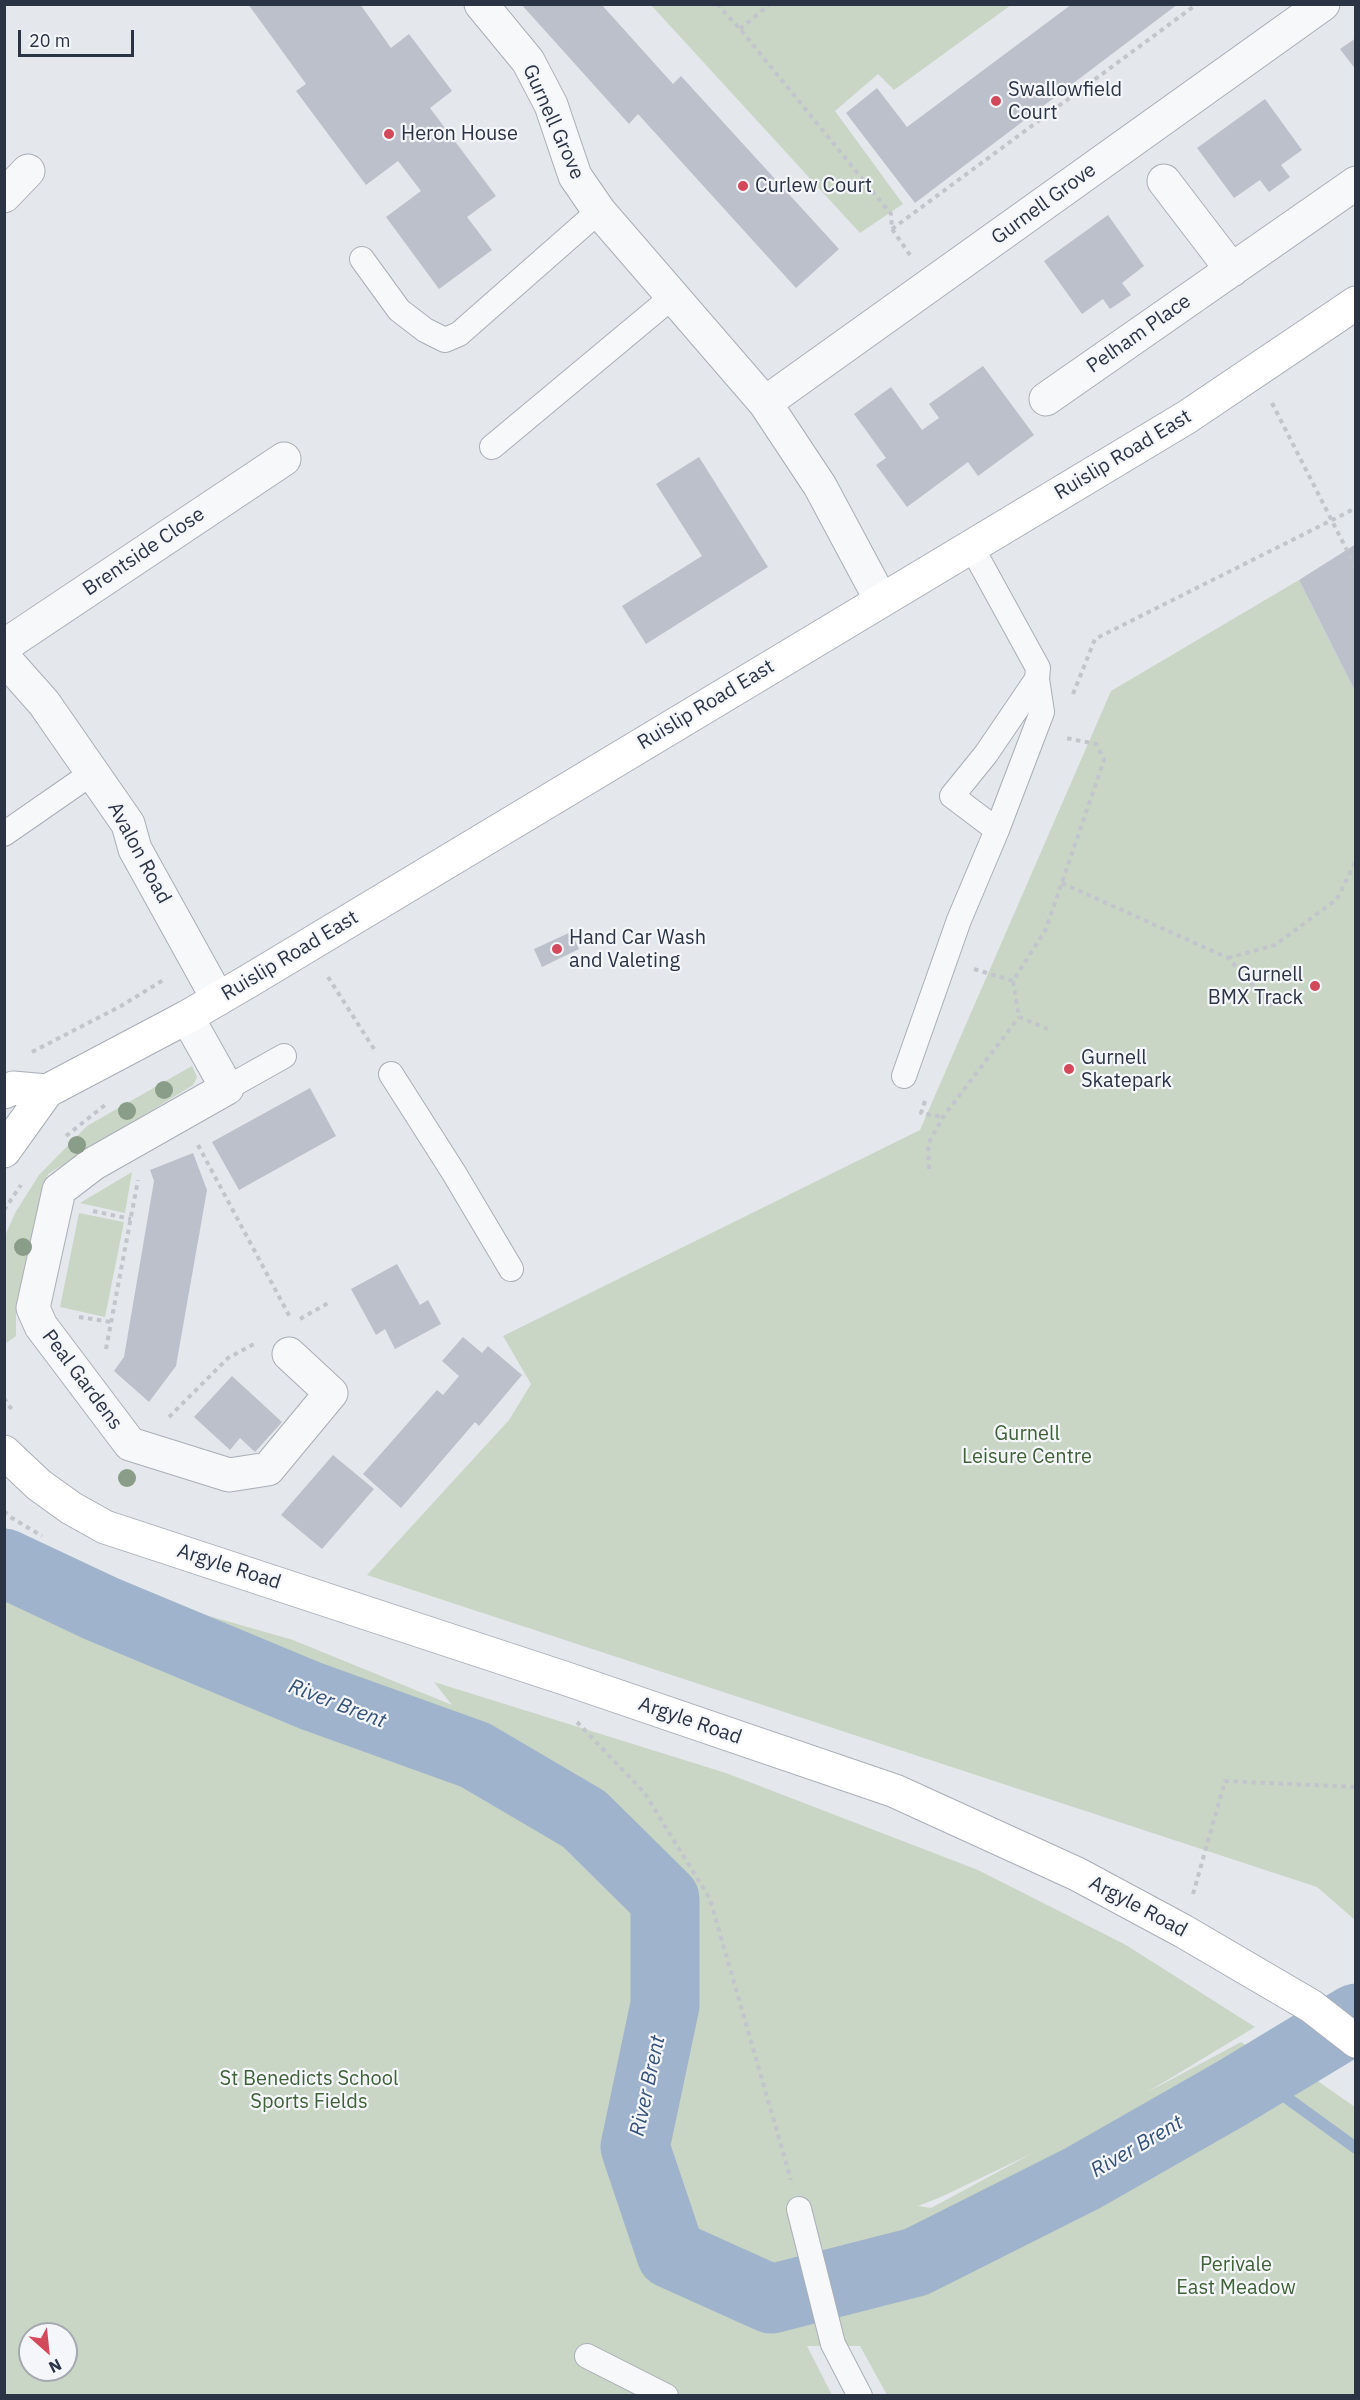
<!DOCTYPE html>
<html>
<head>
<meta charset="utf-8">
<style>
  body { margin:0 }
  #map { position:relative; width:1360px; height:2400px; overflow:hidden; background:#e4e7ec; font-family:"IBM Plex Sans",sans-serif }
  canvas { display:block }
  .frame { position:absolute; inset:0; border:6px solid #2b3445; pointer-events:none }
  .north { position:absolute; left:18px; top:2322px; width:60px; height:60px; box-sizing:border-box; background:#f4f6f9; border:2px solid #a4a8b1; border-radius:50%; rotate:153deg; font-size:16px; font-weight:700; line-height:24px; text-align:center; color:#2b3445 }
  .north::after { content:''; display:block; margin:auto; width:21px; height:27px; background:#d1495b; clip-path:polygon(50% 0,100% 100%,50% 72%,0 100%) }
  .scale { position:absolute; left:18px; top:30px; width:116px; height:27px; box-sizing:border-box; border:3px solid #2b3445; border-top:0; padding-left:8px; font-size:18px; line-height:21px; white-space:nowrap; color:#2b3445; -webkit-text-stroke:4px #f4f6f9; paint-order:stroke }
</style>
</head>
<body>
<div id="map">
<canvas width="1360" height="2400"></canvas>
<div class="frame"></div>
<div class="north">N</div>
<div class="scale">20 m</div>
</div>
<script>
const ctx = document.querySelector('canvas').getContext('2d');
ctx.lineJoin = 'round';
function paint(path, color) { ctx.fillStyle = color; ctx.fill(path, 'evenodd'); }
const toPath = rows => new Path2D(rows.map(r => 'M' + r).join(''));
function strokePath(path, color, width, dash) { ctx.strokeStyle = color; ctx.lineWidth = width; ctx.lineCap = dash ? 'butt' : 'round'; ctx.setLineDash(dash || []); ctx.stroke(path); }
function label(font, color, halo, rows, align = 'center') {
  ctx.font = font + ' "IBM Plex Sans",sans-serif'; ctx.lineWidth = 4.5; ctx.setLineDash([]); ctx.textBaseline = 'middle'; ctx.strokeStyle = halo; ctx.fillStyle = color; for (const [text, x, y, turn = 0] of rows) {
    ctx.save(); ctx.translate(x, y); ctx.rotate((+turn || 0) * Math.PI / 180); ctx.textAlign = isNaN(turn) ? turn : align; if (halo) ctx.strokeText(text, 0, 0); ctx.fillText(text, 0, 0); ctx.restore();
  }
}
const green = toPath([
  [651,5,1011,5,894,90,878,74,835,111,903,204,860,233],
  [1299,580,1356,693,1355,1920,1317,1887,367,1575,509,1420,531,1384,503,1336,920,1130,1111,691],
  [192,1066,197,1077,193,1085,48,1174,16,1313,16,1336,5,1344,5,1236,15,1213,39,1175,87,1126],
  [132,1172,125,1213,80,1203],
  [79,1213,124,1222,105,1317,60,1307],
  [4,1527,111,1588,293,1640,452,1705,434,1682,726,1773,978,1870,1126,1945,1255,2027,1146,2093,1241,2042,1299,2082,1309,2075,1355,2107,1355,2395,887,2395,860,2346,807,2346,832,2395,5,2395],
  [1033,2153,931,2208,918,2206,941,2197],
  [30,2334,66,2334,66,2370,30,2370]
]);
const stream = toPath([
  [1258,2077,1356,2148]
]);
const river = toPath([
  [4,1563,102,1609,311,1696,475,1755,584,1819,665,1899,665,2005,635,2147,671,2254,771,2299,916,2262,1083,2178,1232,2093,1356,2018]
]);
const building = toPath([
  [248,4,360,4,391,48,409,34,452,91,430,108,496,196,467,217,492,250,439,289,386,217,421,191,398,161,366,185,296,91,306,84],
  [521,4,601,4,673,84,681,76,839,249,796,288,638,114,629,124],
  [1072,4,1178,4,915,203,846,113,877,88,907,127],
  [1356,38,1356,70,1340,49],
  [1265,99,1302,150,1281,165,1290,177,1269,192,1260,180,1234,198,1197,148],
  [1108,215,1144,266,1122,283,1131,295,1110,309,1103,299,1082,314,1044,261],
  [983,366,1034,435,978,476,968,462,907,507,876,465,886,458,854,414,891,387,922,430,939,418,929,404],
  [699,457,768,567,646,644,622,606,702,556,656,484],
  [1356,544,1356,693,1299,580],
  [571,932,579,949,542,967,534,949],
  [310,1088,336,1136,239,1190,212,1142],
  [193,1153,207,1190,176,1366,149,1402,114,1371,124,1357,154,1181,150,1170],
  [397,1264,420,1305,428,1300,441,1324,395,1349,385,1329,376,1335,351,1289],
  [463,1337,482,1353,488,1346,522,1375,479,1426,475,1422,401,1508,363,1474,437,1390,443,1395,459,1376,442,1361],
  [232,1376,282,1422,255,1452,240,1438,230,1450,194,1417],
  [333,1455,374,1489,322,1549,281,1515]
]);
const path = toPath([
  [717,4,740,29,891,214,892,229,910,255],
  [740,29,770,4],
  [892,229,1197,4],
  [1272,403,1356,568],
  [1073,694,1095,639,1356,508],
  [1062,883,1228,958,1274,1009],
  [1228,958,1275,945,1337,899,1356,861],
  [974,969,1013,981],
  [328,977,374,1049],
  [1048,1029,1019,1017,1013,981,1046,929,1104,760,1096,744,1066,738],
  [32,1052,121,1006,165,979],
  [925,1101,921,1113,943,1117],
  [66,1136,105,1105],
  [198,1145,291,1319],
  [929,1169,928,1144,943,1117,1019,1017],
  [4,1210,21,1185],
  [93,1211,131,1219],
  [79,1317,111,1322],
  [300,1319,330,1302],
  [106,1349,138,1180],
  [4,1398,12,1410],
  [169,1417,228,1358,254,1344],
  [4,1511,12,1518,42,1536],
  [577,1722,644,1792,710,1899,791,2180],
  [1193,1894,1225,1781,1356,1787]
]);
const lane = toPath([
  [362,259,399,310,425,330,445,340,459,334,599,211],
  [492,447,672,297],
  [997,830,952,796,986,754,1037,679],
  [4,834,92,773],
  [391,1074,454,1173,511,1269],
  [904,1076,959,920,997,830,1042,712,1037,679,1038,668,971,546],
  [227,1088,284,1056],
  [799,2209,833,2344,860,2396],
  [587,2356,666,2396]
]);
const street = toPath([
  [481,4,528,61,551,105,575,176,599,211,765,403,820,486,881,600],
  [1164,181,1232,270],
  [4,196,28,171],
  [1046,399,1356,183],
  [765,403,1323,4],
  [4,646,284,459],
  [4,658,44,703,128,824,135,849,218,999],
  [187,1017,227,1088,93,1164,59,1190,33,1308,41,1326,130,1444,229,1475,268,1469,331,1393,289,1354]
]);
const secondary = toPath([
  [4,1092,13,1088,47,1091],
  [4,1151,47,1091,187,1017,247,982,1187,417,1356,303],
  [4,1452,39,1485,71,1508,105,1527,567,1679,895,1791,1077,1874,1183,1931,1311,2006,1356,2041]
]);
const trees = [
  [164,1090],
  [127,1111],
  [77,1145],
  [23,1247],
  [127,1478]
];
const markers = [
  [996,101,6,"#d1495b"],
  [389,134,6,"#d1495b"],
  [743,186,6,"#d1495b"],
  [557,949,6,"#d1495b"],
  [1315,986,6,"#d1495b"],
  [1069,1069,6,"#d1495b"]
];
const poiNames = [
  ["Swallowfield",1008,90],
  ["Court",1008,113],
  ["Heron House",401,134],
  ["Curlew Court",755,186],
  ["Hand Car Wash",569,938],
  ["and Valeting",569,961],
  ["Gurnell",1303,975,"right"],
  ["BMX Track",1303,998,"right"],
  ["Gurnell",1081,1058],
  ["Skatepark",1081,1081]
];
const streetNames = [
  ["Gurnell Grove",553,122,66],
  ["Gurnell Grove",1044,204,-36],
  ["Pelham Place",1139,334,-35],
  ["Ruislip Road East",1123,455,-31],
  ["Brentside Close",144,552,-34],
  ["Ruislip Road East",706,705,-31],
  ["Avalon Road",139,853,62],
  ["Ruislip Road East",290,956,-31],
  ["Peal Gardens",82,1380,53],
  ["Argyle Road",229,1567,18],
  ["Argyle Road",690,1721,19],
  ["Argyle Road",1138,1907,28]
];
const parkNames = [
  ["Gurnell",1027,1434],
  ["Leisure Centre",1027,1457],
  ["St Benedicts School",309,2079],
  ["Sports Fields",309,2102],
  ["Perivale",1236,2265],
  ["East Meadow",1236,2288]
];
const waterNames = [
  ["River Brent",337,1704,21],
  ["River Brent",648,2086,-78],
  ["River Brent",1137,2147,-30]
];
paint(green, '#c9d6c5');
strokePath(stream, '#9fb4cc', 12);
strokePath(river, '#9fb4cc', 69);
paint(building, '#bbc0ca');
strokePath(lane, '#a9aeb7', 26);
strokePath(street, '#a9aeb7', 35);
strokePath(secondary, '#a9aeb7', 35);
strokePath(path, '#c2c5cb', 4, [4.5, 4.5]);
strokePath(lane, '#f7f8fa', 24);
strokePath(street, '#f7f8fa', 33);
strokePath(secondary, '#fff', 33);
ctx.fillStyle = '#899d89';
for (const [x, y] of trees) { ctx.beginPath(); ctx.arc(x, y, 9, 0, 2 * Math.PI); ctx.fill(); }
for (const [x, y, r, color] of markers) { const dot = new Path2D(); dot.arc(x, y, r, 0, 2 * Math.PI); ctx.fillStyle = color; ctx.fill(dot); strokePath(dot, '#f4f6f9', 2); }
label('20px', '#2b3445', '#f4f6f9', poiNames, 'left');
label('20px', '#2b3445', '#f4f6f9', streetNames);
label('20px', '#3f6138', '#f4f6f9', parkNames);
label('italic 21px', '#34527a', '#f4f6f9', waterNames);
</script>
</body>
</html>
